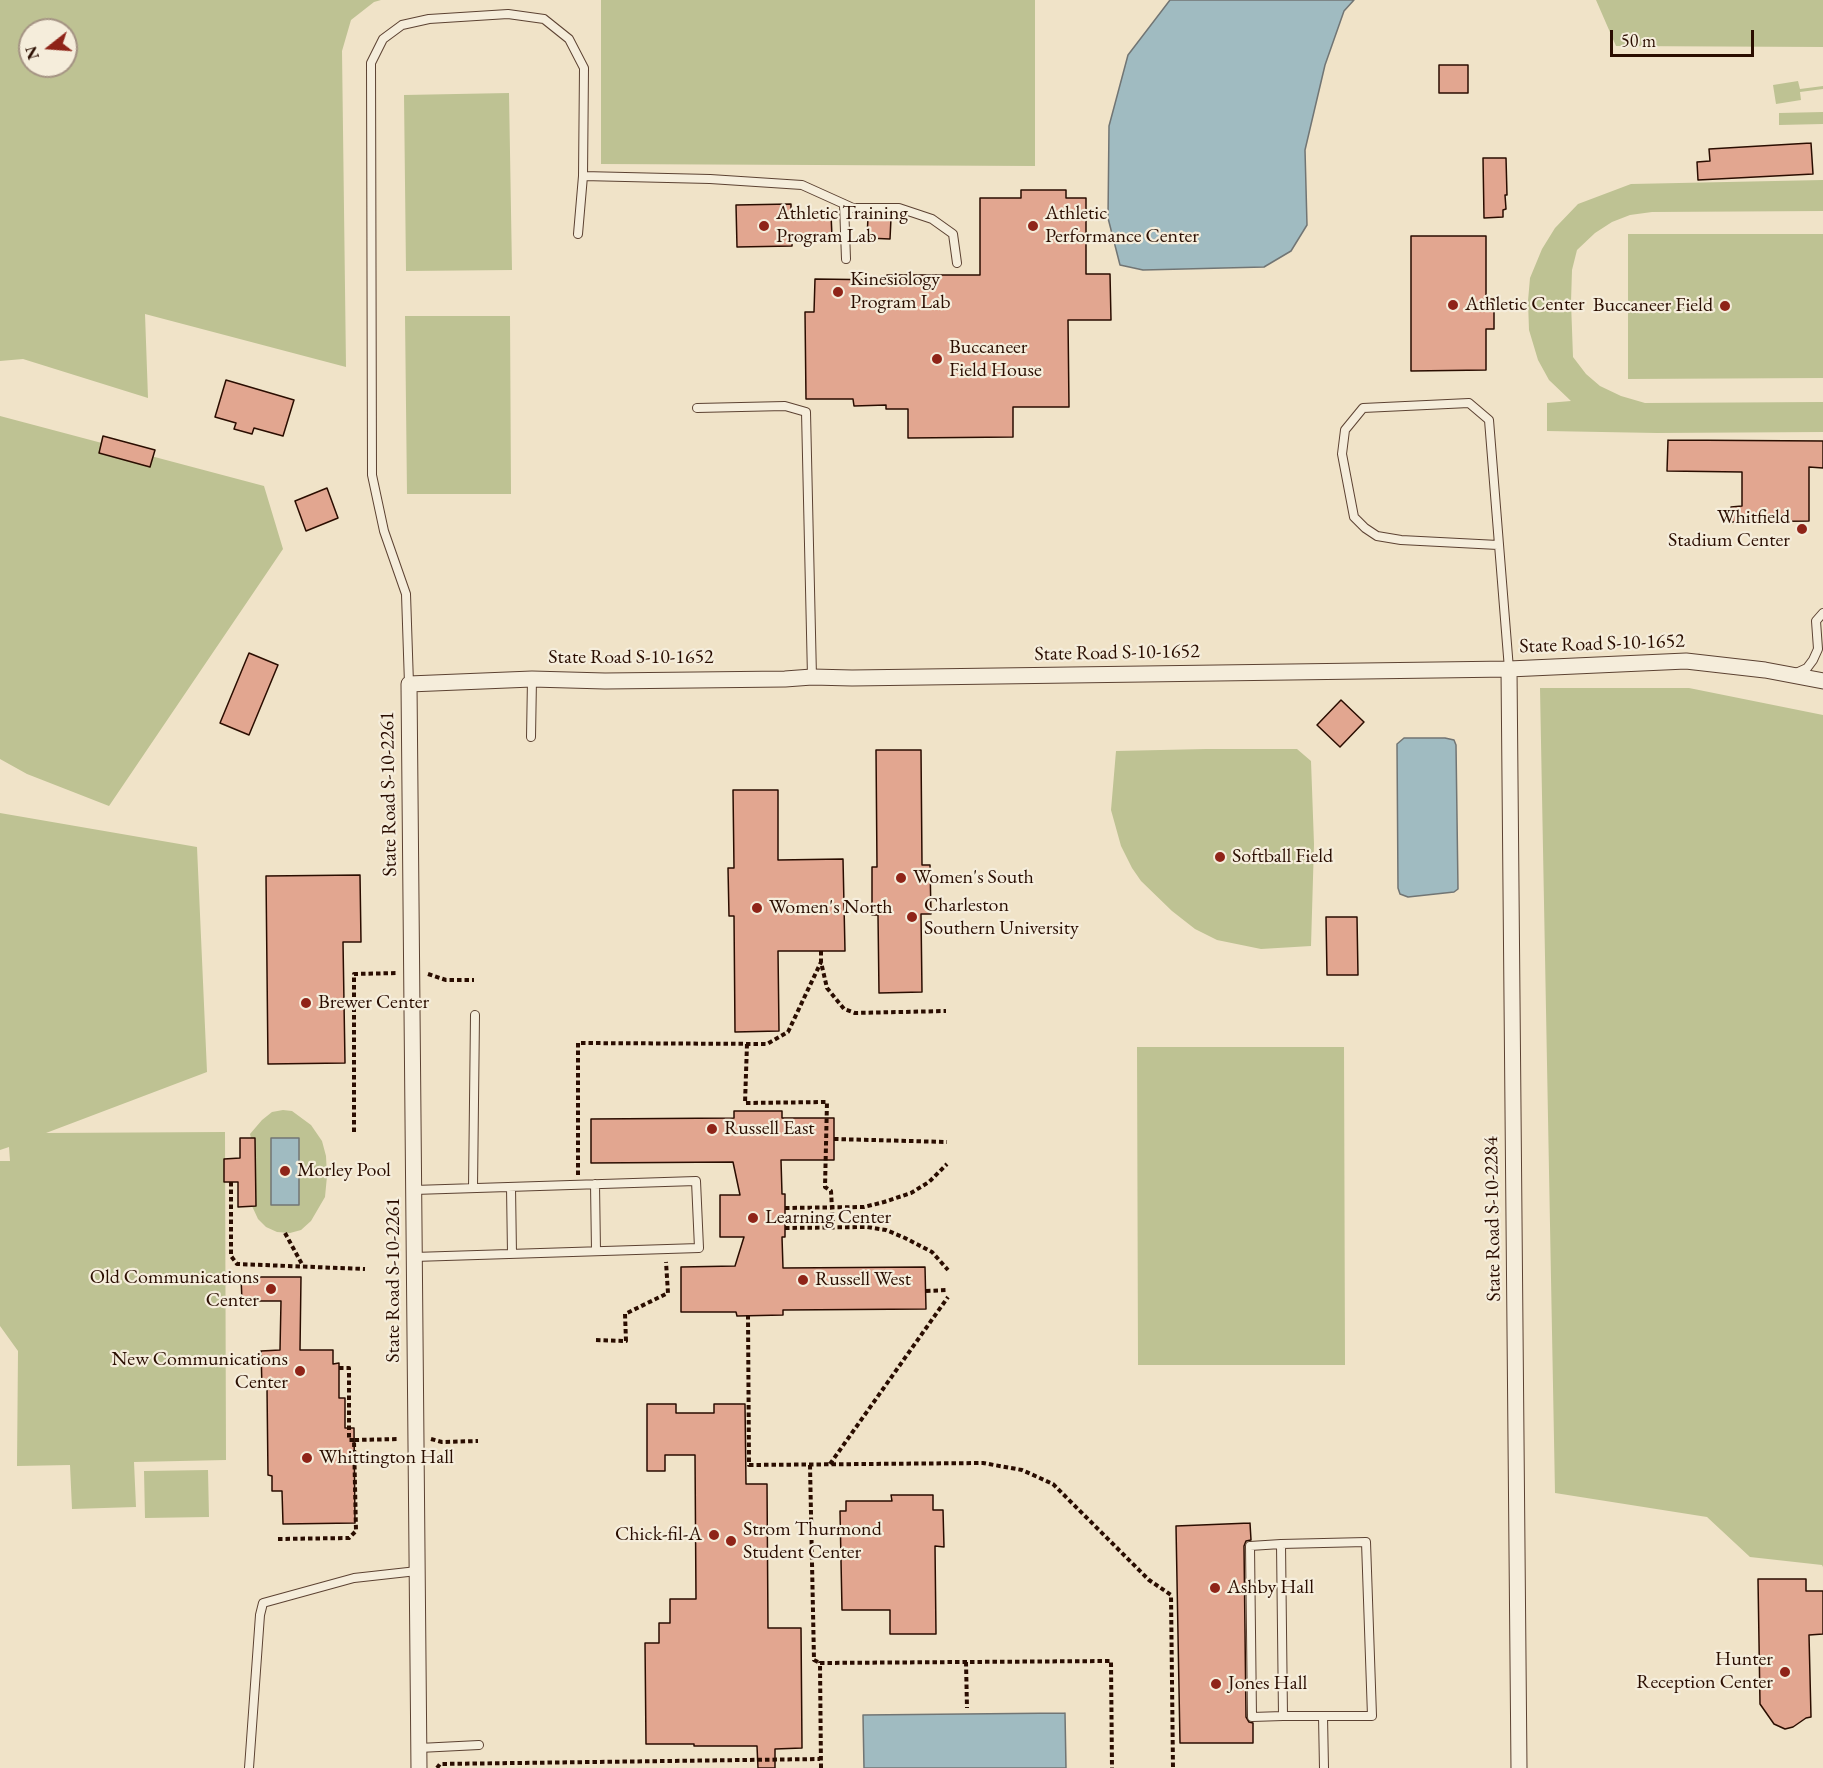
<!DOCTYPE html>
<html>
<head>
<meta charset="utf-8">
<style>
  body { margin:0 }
  #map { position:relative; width:1823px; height:1768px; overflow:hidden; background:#f0e3c8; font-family:"EB Garamond",serif }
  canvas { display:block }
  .north { position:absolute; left:18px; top:18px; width:60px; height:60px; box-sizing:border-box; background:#f5eddb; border:2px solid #a49383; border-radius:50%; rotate:253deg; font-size:16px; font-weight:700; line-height:24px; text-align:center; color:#2a0d00 }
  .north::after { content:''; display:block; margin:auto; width:21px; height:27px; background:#8f2418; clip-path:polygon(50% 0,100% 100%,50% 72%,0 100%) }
  .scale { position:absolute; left:1610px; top:30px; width:144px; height:27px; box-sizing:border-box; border:3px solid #2a0d00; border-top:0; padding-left:8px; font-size:18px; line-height:21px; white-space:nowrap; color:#2a0d00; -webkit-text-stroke:4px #f5eddb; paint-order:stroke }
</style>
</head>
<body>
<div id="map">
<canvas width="1823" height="1768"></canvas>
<div class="north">N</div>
<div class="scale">50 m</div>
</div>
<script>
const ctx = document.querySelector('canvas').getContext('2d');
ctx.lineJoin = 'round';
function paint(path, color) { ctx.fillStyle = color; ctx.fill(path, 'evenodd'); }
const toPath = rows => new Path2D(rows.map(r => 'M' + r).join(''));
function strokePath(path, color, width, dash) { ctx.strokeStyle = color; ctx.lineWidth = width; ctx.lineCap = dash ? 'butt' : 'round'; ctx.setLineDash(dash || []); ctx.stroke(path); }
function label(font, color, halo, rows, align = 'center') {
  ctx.font = font + ' "EB Garamond",serif'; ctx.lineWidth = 4.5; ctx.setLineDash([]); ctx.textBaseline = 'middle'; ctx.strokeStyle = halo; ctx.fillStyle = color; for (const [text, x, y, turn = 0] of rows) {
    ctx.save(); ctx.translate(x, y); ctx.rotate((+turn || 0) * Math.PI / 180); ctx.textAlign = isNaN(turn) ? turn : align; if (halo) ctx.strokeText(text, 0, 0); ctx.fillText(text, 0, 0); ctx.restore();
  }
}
const green = toPath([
  [0,0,381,0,374,2,351,20,342,51,346,367,145,314,148,398,23,359,0,361],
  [30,30,66,30,66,66,30,66],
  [601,0,1035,0,1035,166,601,164],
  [1596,0,1823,0,1823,47,1616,46],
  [1798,81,1800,89,1823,86,1823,89,1800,92,1801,100,1776,104,1773,85],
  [509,93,512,270,406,271,404,95],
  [1823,112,1823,124,1779,125,1779,113],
  [1823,180,1823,211,1652,212,1630,215,1612,222,1595,233,1577,250,1572,270,1571,302,1573,357,1586,374,1600,386,1621,396,1645,403,1823,402,1823,432,1657,433,1547,431,1547,403,1571,401,1549,380,1538,360,1529,330,1528,301,1530,278,1542,249,1555,228,1578,204,1631,184],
  [1628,234,1823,234,1823,378,1628,379],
  [405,316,510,316,511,494,407,494],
  [0,416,264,486,283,549,109,806,27,774,0,759],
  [1540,688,1689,688,1823,715,1823,1567,1822,1565,1750,1557,1707,1517,1555,1493],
  [1206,749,1297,749,1311,761,1314,844,1311,946,1261,949,1217,940,1195,929,1172,911,1141,881,1132,868,1121,846,1111,810,1116,751],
  [0,813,197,847,207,1072,46,1133,225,1132,226,1460,134,1462,136,1507,72,1509,70,1465,17,1466,18,1351,0,1326,0,1161,10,1161,9,1147,0,1150],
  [1137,1047,1344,1047,1345,1365,1138,1365],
  [283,1110,292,1111,311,1125,322,1141,326,1156,327,1176,325,1197,311,1221,301,1230,290,1233,277,1232,266,1227,258,1219,252,1206,256,1206,255,1138,251,1138,250,1134,262,1120,272,1112],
  [208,1470,209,1517,145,1518,144,1471]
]);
const water = toPath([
  [1170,0,1354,0,1344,11,1325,65,1305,150,1307,225,1291,251,1264,267,1143,270,1120,265,1108,218,1109,126,1128,55,1170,0],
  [1404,738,1445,738,1454,740,1456,745,1458,889,1454,892,1408,897,1400,894,1398,888,1397,744,1404,738],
  [271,1138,299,1138,299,1205,271,1205,271,1138],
  [1065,1713,1066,1768,864,1768,863,1715,1065,1713]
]);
const building = toPath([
  [1439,65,1468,65,1468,93,1439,93,1439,65],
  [1811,143,1813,174,1698,180,1697,162,1710,161,1709,149,1811,143],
  [1483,158,1506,158,1507,195,1505,195,1506,209,1503,210,1503,217,1484,218,1483,158],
  [1021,190,1066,190,1066,198,1086,198,1086,274,1110,274,1111,320,1068,320,1069,407,1013,407,1013,437,908,438,908,409,886,409,886,405,854,406,853,399,806,399,805,312,814,312,815,279,887,280,887,275,980,275,980,198,1021,198,1021,190],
  [791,204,791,215,831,214,832,237,792,238,792,246,737,247,736,205,791,204],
  [868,217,891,218,890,239,867,238,868,217],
  [1411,236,1486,236,1486,299,1494,299,1494,329,1486,329,1486,370,1411,371,1411,236],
  [226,380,294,400,283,436,254,428,252,434,234,429,236,423,215,417,226,380],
  [103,436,155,450,150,467,99,453,103,436],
  [1668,440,1823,441,1823,468,1809,467,1809,521,1731,522,1731,507,1742,506,1742,472,1667,471,1668,440],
  [327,488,338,518,306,531,295,501,327,488],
  [249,653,278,665,249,735,220,723,249,653],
  [1341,700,1364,722,1340,747,1317,725,1341,700],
  [876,750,921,750,922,865,930,865,931,914,921,914,922,992,879,993,878,915,872,915,872,867,877,867,876,750],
  [733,790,778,790,778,860,843,859,845,951,778,951,779,1031,735,1032,734,916,729,916,728,868,734,868,733,790],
  [360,875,361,942,343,942,345,1063,268,1064,266,876,360,875],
  [1326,917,1357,917,1358,975,1327,975,1326,917],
  [734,1111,782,1111,782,1118,834,1118,834,1160,781,1160,782,1194,785,1194,785,1237,782,1237,783,1268,925,1267,926,1309,783,1310,783,1315,737,1316,736,1312,681,1312,681,1267,735,1266,744,1237,720,1237,720,1195,740,1195,733,1162,591,1163,591,1119,734,1118,734,1111],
  [240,1138,255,1138,256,1206,238,1207,238,1182,224,1182,224,1159,240,1158,240,1138],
  [241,1277,301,1277,300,1350,333,1350,333,1364,339,1363,339,1398,345,1398,345,1428,354,1428,355,1523,283,1524,282,1491,272,1491,272,1476,268,1475,267,1388,262,1388,261,1351,280,1350,281,1301,242,1301,241,1277],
  [647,1404,676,1404,676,1413,714,1413,714,1404,745,1404,746,1484,767,1484,768,1628,801,1628,802,1748,775,1749,775,1768,758,1768,757,1746,694,1746,694,1744,646,1744,645,1643,659,1643,659,1623,670,1623,670,1599,696,1599,695,1455,665,1455,665,1471,647,1471,647,1404],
  [891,1495,933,1495,933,1510,943,1510,944,1547,935,1546,936,1634,890,1634,890,1610,842,1610,840,1511,846,1511,846,1501,892,1501,891,1495],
  [1250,1523,1251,1540,1246,1541,1244,1546,1246,1717,1249,1722,1253,1723,1253,1743,1180,1743,1176,1526,1250,1523],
  [1758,1579,1806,1579,1806,1591,1823,1591,1823,1634,1809,1635,1811,1717,1806,1718,1793,1727,1785,1729,1774,1724,1760,1704,1758,1579]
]);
const path = toPath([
  [821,951,821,962,827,988,844,1009,855,1013,946,1011],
  [428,974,446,980,474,980],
  [747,1044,745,1103,827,1102,825,1187,831,1191,833,1227],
  [354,1132,354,974,397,973],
  [834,1139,947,1142],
  [578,1175,578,1043,767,1044,788,1032,821,962],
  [231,1182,231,1256,237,1264,365,1269],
  [785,1208,864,1207,884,1202,911,1193,929,1182,947,1164],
  [785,1228,867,1227,886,1230,905,1238,932,1252,948,1270],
  [285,1233,303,1266],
  [926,1291,948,1290],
  [748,1315,749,1465,983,1463,1022,1470,1053,1484,1149,1580,1171,1595,1173,1768],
  [596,1340,626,1341,625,1314,668,1293,666,1262],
  [339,1368,349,1368,349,1440,354,1440],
  [431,1439,442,1442,478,1441],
  [830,1464,948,1297],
  [810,1465,814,1660,820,1663],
  [278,1539,349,1538,356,1531,354,1440,399,1439],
  [966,1662,967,1708],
  [437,1768,440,1764,820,1759],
  [821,1768,820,1663,1111,1661,1112,1768]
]);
const service = toPath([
  [583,176,710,179,802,185,853,208,899,208,932,219,953,234,957,263],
  [844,204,846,259],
  [697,408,785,406,806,412,812,677],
  [1498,545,1401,540,1377,536,1365,528,1354,517,1342,454,1345,430,1363,408,1469,403,1489,420,1509,669],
  [1796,673,1807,668,1813,660,1818,649,1816,621,1823,613],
  [409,684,406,594,384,531,372,475,371,63,383,39,402,25,429,19,508,14,544,19,569,39,584,68,583,176,578,234],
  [531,737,532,679],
  [595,1184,596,1251],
  [511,1187,512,1254],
  [473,1188,475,1015],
  [414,1190,696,1181,699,1248,414,1257],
  [1281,1544,1283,1716,1372,1716,1366,1542,1281,1544,1250,1546,1252,1717,1283,1716],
  [1323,1716,1324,1768],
  [419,1748,479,1745],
  [249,1768,260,1615,263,1603,354,1578,417,1571]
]);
const minor = toPath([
  [1509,669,1519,1768],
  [419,1768,409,684,532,679,605,681,785,679,812,677,852,678,1509,669,1686,661,1765,670,1823,681]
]);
const markers = [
  [764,226,6,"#8f2418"],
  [1033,226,6,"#8f2418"],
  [838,292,6,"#8f2418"],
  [1453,305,6,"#8f2418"],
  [1725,306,6,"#8f2418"],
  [937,359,6,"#8f2418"],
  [1802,529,6,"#8f2418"],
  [1220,857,6,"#8f2418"],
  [901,878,6,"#8f2418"],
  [757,908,6,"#8f2418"],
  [912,917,6,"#8f2418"],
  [306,1003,6,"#8f2418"],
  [712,1129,6,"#8f2418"],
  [285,1171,6,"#8f2418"],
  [753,1218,6,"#8f2418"],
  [803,1280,6,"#8f2418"],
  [271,1289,6,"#8f2418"],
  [300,1371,6,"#8f2418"],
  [307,1458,6,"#8f2418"],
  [714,1535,6,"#8f2418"],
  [731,1541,6,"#8f2418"],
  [1215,1588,6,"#8f2418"],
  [1785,1672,6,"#8f2418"],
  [1216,1684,6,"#8f2418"]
];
const poiNames = [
  ["Athletic Training",776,214],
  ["Program Lab",776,237],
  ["Athletic",1045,214],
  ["Performance Center",1045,237],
  ["Kinesiology",850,280],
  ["Program Lab",850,303],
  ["Athletic Center",1465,305],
  ["Buccaneer Field",1713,306,"right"],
  ["Buccaneer",949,348],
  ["Field House",949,371],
  ["Whitfield",1790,518,"right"],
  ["Stadium Center",1790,541,"right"],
  ["Softball Field",1232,857],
  ["Women's South",913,878],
  ["Charleston",924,906],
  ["Southern University",924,929],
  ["Women's North",769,908],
  ["Brewer Center",318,1003],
  ["Russell East",724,1129],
  ["Morley Pool",297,1171],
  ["Learning Center",765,1218],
  ["Old Communications",259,1278,"right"],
  ["Center",259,1301,"right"],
  ["Russell West",815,1280],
  ["New Communications",288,1360,"right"],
  ["Center",288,1383,"right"],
  ["Whittington Hall",319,1458],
  ["Strom Thurmond",743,1530],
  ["Student Center",743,1553],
  ["Chick-fil-A",702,1535,"right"],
  ["Ashby Hall",1227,1588],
  ["Hunter",1773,1660,"right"],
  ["Reception Center",1773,1683,"right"],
  ["Jones Hall",1228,1684]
];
const streetNames = [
  ["State Road S-10-1652",1602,644,-2],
  ["State Road S-10-1652",1117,653,-1],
  ["State Road S-10-1652",631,658],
  ["State Road S-10-2261",389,794,-91],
  ["State Road S-10-2284",1493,1219,-91],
  ["State Road S-10-2261",394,1280,-90]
];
paint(green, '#bec293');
paint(water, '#a0bbc1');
strokePath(water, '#717574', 1.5);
paint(building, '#e2a690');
strokePath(building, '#2a0d00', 1.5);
strokePath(service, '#5c4232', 10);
strokePath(minor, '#5c4232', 17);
strokePath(path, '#2a0d00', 4, [4.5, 3]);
strokePath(service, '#f5eddb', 8);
strokePath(minor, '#f5eddb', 15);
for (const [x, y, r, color] of markers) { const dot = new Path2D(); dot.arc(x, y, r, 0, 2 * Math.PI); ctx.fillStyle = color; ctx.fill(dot); strokePath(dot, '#f5eddb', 2); }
label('20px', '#2a0d00', '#f5eddb', poiNames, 'left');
label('20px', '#2a0d00', '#f5eddb', streetNames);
</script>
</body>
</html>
